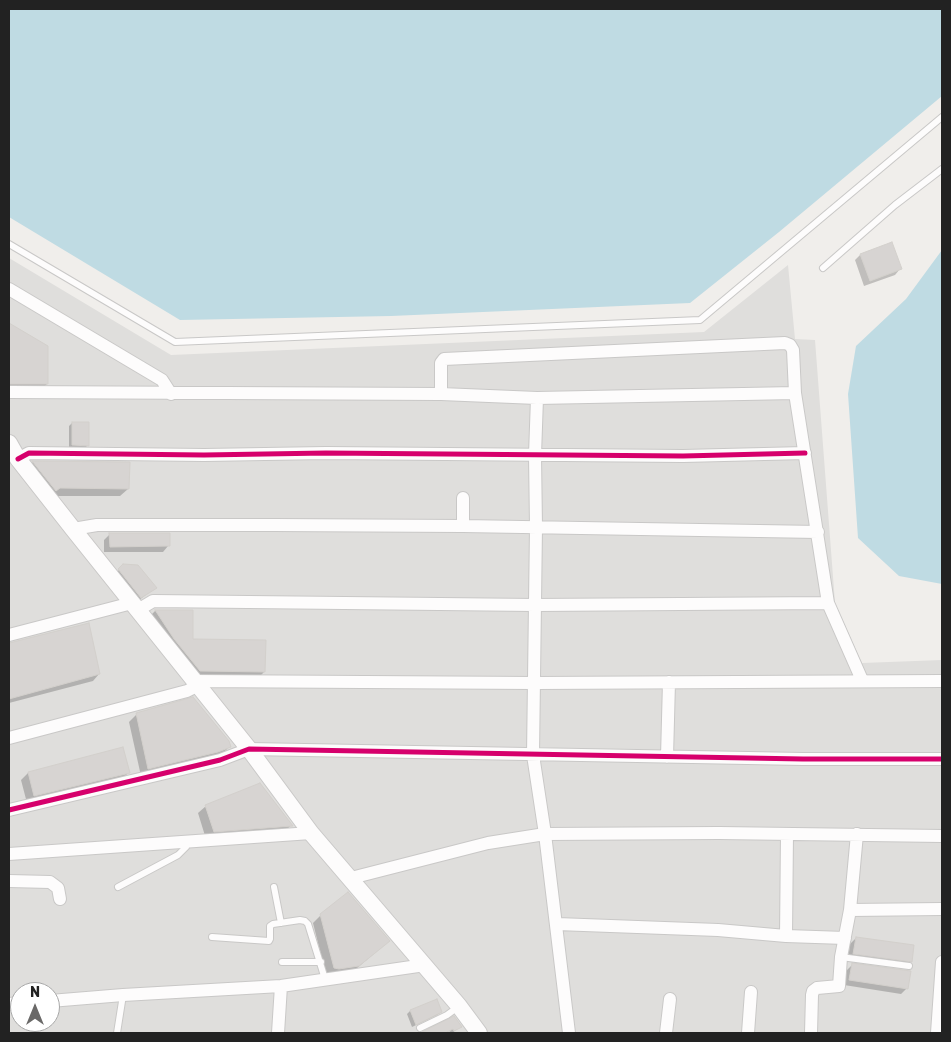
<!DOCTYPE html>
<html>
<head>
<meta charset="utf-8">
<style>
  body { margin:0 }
  #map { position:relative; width:951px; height:1042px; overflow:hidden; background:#f0eeeb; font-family:Rubik,sans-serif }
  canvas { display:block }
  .frame { position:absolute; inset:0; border:10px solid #222; pointer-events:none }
  .north { position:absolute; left:10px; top:982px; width:50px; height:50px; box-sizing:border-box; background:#fff; border:1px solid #a7a7a7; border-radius:50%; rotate:0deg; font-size:14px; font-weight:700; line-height:20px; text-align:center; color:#222 }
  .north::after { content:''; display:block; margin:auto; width:18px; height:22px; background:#6a6968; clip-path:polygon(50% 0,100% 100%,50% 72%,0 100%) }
</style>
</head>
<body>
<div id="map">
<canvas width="951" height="1042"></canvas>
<div class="frame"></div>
<div class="north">N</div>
</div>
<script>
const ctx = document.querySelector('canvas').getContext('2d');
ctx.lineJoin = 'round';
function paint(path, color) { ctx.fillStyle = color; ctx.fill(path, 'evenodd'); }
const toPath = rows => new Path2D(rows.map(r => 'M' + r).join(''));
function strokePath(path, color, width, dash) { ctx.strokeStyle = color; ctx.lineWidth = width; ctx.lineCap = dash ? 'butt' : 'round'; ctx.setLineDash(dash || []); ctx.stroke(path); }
const residential = toPath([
  [9,258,171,355,704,332,788,265,795,339,815,340,835,603,862,663,942,660,942,1033,9,1033],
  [20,992,50,992,50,1022,20,1022]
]);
const water = toPath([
  [9,9,942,9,942,96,779,232,690,303,391,316,180,320,9,217],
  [942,250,942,584,899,576,858,538,848,394,856,346,906,299]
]);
const shadow = toPath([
  [860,255,900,269,895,275,864,286,855,260],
  [9,324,46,347,47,384,39,391,9,391],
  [72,423,88,445,84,449,69,448,69,426],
  [33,462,128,464,128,489,120,496,51,496,26,470],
  [110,534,168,546,163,552,104,552,104,540],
  [124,566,155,588,135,603,113,575],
  [155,611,192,611,192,640,264,672,257,679,192,678,148,618],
  [9,644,11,644,99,674,93,681,9,703],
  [137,714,229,747,221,755,141,776,129,722],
  [28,773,128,773,121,780,27,803,21,780],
  [206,806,291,825,284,833,206,839,198,813],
  [321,915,389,941,350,974,326,975,313,923],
  [856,938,911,961,905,967,848,959,850,944],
  [852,965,907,988,901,994,844,985,847,970],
  [410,1011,441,1012,437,1015,412,1027,407,1014],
  [454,1018,460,1027,452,1033,449,1031,445,1033,423,1033]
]);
const building = toPath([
  [892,242,902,269,870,281,860,254,892,242],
  [9,323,48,346,48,384,9,384,9,323],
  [72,422,89,422,89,446,72,445,72,422],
  [32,461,130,462,129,489,60,488,56,491,32,461],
  [109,533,170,533,170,546,110,547,109,533],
  [123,564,138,565,157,588,141,598,118,569,123,564],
  [155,610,193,610,193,639,266,640,265,672,200,671,174,639,155,610],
  [89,623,100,674,9,699,9,643,89,623],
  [193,697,229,741,231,747,218,752,148,769,136,713,193,697],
  [123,747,130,773,34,796,28,772,123,747],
  [260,783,293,826,214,832,205,805,260,783],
  [348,892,390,941,359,966,339,969,334,968,320,914,348,892],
  [856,937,914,945,912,962,853,954,856,937],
  [852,963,911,971,908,989,849,980,852,963],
  [437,999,442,1012,416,1025,410,1010,437,999],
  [454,1016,462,1027,454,1031,453,1029,445,1033,420,1033,454,1016]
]);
const service = toPath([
  [9,244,175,342,700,320,942,117],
  [823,268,895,205,942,169],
  [118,887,178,855,186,847,187,841],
  [274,887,281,923],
  [212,937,269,941,270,939,270,926,273,924,300,920,305,921,308,924,325,979],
  [841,957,909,966],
  [282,962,321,962],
  [420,1028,447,1015,458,1007],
  [117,1033,123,995]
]);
const minor = toPath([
  [9,289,162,380,171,394],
  [9,392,441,394,537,398,795,393],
  [441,394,441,363,444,359,785,343,790,345,793,350,795,393,828,603,862,680],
  [537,398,535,455,536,527,533,755,545,834,569,1033],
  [18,459,29,453,204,455,326,453,683,456,805,453],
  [463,526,463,498],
  [73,529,97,525,273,525,463,526,818,532],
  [138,610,153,601,535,605,828,603],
  [9,635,132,603],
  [193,681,535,683,942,681],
  [9,738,187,691,197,686],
  [667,757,669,682],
  [9,810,220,760,249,749,803,759,942,759],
  [9,854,311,833],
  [351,878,488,843,545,834,719,833,942,836],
  [9,881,50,882,58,888,60,899],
  [850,910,942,909],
  [557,924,718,930,786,936,845,938],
  [786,936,787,834],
  [50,1001,123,995,281,986,425,965],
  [9,1004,20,1003],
  [278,1033,281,986],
  [666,1033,670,999],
  [748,1033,751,992],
  [811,1033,812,995,813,991,817,988,839,986,841,957,850,910,857,834],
  [937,1033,942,962]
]);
const tertiary = toPath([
  [9,443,18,459,73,529,249,749,311,833,459,1006,479,1033]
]);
const cycleway = toPath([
  [18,459,29,453,204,455,326,453,683,456,805,453],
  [9,810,220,760,249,749,803,759,942,759]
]);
paint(residential, '#dfdedc');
paint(water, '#bfdbe3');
paint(shadow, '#0003');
paint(building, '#d7d4d2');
strokePath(building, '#d3d0cc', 1);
strokePath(service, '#c9c8c7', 8);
strokePath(minor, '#c9c8c7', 14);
strokePath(tertiary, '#c9c8c7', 18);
strokePath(service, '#fdfcfc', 6);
strokePath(minor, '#fdfcfc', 12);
strokePath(tertiary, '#fdfcfc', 16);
strokePath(cycleway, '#d6006c', 5);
</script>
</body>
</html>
